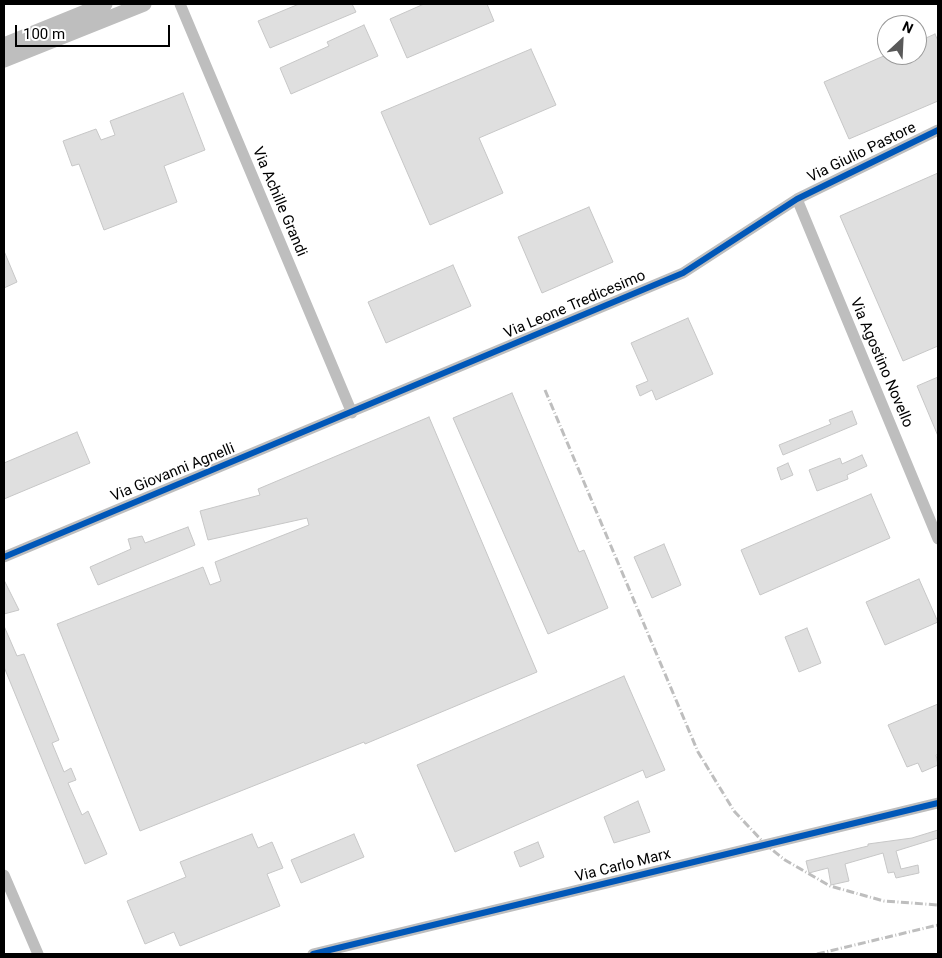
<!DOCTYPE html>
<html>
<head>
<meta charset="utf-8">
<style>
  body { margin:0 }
  #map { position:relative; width:942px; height:958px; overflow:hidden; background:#fff; font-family:Roboto,sans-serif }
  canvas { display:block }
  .frame { position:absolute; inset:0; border:5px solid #000; pointer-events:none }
  .north { position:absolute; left:877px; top:15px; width:50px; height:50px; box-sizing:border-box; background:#fff; border:1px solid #999; border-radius:50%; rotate:25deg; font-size:14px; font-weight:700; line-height:20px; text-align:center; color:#000 }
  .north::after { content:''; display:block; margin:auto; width:18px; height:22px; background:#595959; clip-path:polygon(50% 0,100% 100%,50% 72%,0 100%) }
  .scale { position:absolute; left:15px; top:25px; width:155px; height:22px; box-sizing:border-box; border:2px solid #000; border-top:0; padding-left:6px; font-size:15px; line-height:18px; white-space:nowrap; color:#000; -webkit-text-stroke:4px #fff; paint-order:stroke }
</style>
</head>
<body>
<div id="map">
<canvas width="942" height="958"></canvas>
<div class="frame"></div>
<div class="north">N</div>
<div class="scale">100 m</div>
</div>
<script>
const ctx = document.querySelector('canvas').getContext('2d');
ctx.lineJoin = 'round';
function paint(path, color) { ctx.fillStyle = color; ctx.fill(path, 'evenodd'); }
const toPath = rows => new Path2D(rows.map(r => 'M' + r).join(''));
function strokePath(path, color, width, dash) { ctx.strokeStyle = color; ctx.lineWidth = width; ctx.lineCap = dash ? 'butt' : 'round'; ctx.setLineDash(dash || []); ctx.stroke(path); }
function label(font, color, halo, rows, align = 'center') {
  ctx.font = font + ' Roboto,sans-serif'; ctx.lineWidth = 4; ctx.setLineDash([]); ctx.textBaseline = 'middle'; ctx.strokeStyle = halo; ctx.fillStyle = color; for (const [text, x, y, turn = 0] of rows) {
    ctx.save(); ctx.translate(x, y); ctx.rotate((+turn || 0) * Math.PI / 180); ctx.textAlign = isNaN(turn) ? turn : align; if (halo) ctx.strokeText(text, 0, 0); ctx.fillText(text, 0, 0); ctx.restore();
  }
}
const building = toPath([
  [299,4,352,4,356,12,270,48,258,21,299,4],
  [424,4,487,4,494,21,407,58,390,19,424,4],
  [364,25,378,56,291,94,280,68,329,46,327,42,364,25],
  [935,34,938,41,938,101,849,139,824,82,886,55,917,55,917,42,935,34],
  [531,49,556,105,479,138,503,193,430,225,381,112,531,49],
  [183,93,205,150,164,166,177,202,104,230,79,164,72,166,63,141,96,129,101,140,115,135,110,121,183,93],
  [938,173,938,346,903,361,840,216,938,173],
  [589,207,613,262,542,293,518,237,589,207],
  [4,251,17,282,4,288,4,251],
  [453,265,471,306,386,343,368,302,453,265],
  [688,318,713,374,656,400,652,390,640,396,636,386,648,381,631,343,688,318],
  [938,377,938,436,917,386,938,377],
  [512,393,579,552,584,550,608,608,548,634,453,418,512,393],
  [852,411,857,424,783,455,779,445,831,424,829,420,852,411],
  [429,417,537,672,365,744,364,742,140,831,57,624,203,567,210,585,221,581,215,562,309,525,307,518,208,540,200,511,260,495,258,489,429,417],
  [77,432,90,463,4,499,4,463,77,432],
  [862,455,867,466,847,475,848,479,817,491,809,470,840,458,842,464,862,455],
  [788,463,793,475,781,480,777,468,788,463],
  [871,494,890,538,760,595,741,550,871,494],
  [188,527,195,545,98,585,90,567,131,549,128,539,142,536,145,543,188,527],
  [664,544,681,585,652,598,634,557,664,544],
  [919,579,938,622,885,645,866,602,919,579],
  [4,580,19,610,4,614,4,580],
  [4,626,17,656,24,654,59,740,52,743,64,772,71,768,76,780,68,783,82,815,88,811,107,854,85,864,4,667,4,626],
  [807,628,821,663,799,672,785,637,807,628],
  [624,676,665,770,646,778,643,770,455,852,417,765,624,676],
  [938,704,938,754,936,755,938,765,922,772,918,763,907,767,888,725,938,704],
  [638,801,650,832,614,843,604,817,638,801],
  [938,830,938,838,896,851,901,869,918,865,919,873,896,878,894,872,888,873,883,853,845,864,849,881,831,885,828,868,809,873,806,861,868,846,868,844,912,838,938,830],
  [252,834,258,848,272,842,283,868,267,874,280,906,180,946,174,932,145,944,127,901,186,877,180,862,252,834],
  [354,834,364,857,301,883,291,860,354,834],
  [538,842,544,857,520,867,514,852,538,842]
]);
const minor = toPath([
  [180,4,352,413],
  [797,199,938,539],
  [4,557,683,273,797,199,938,130],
  [4,875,38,954],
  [313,954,938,803]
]);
const major = toPath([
  [4,45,105,4],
  [4,60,144,4]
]);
const rail = toPath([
  [545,390,698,752,734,811,766,845,785,860,830,886,884,901,938,905],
  [817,954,938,925]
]);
const cycleway = toPath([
  [4,557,683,273,797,199,938,130],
  [313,954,938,803]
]);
const streetNames = [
  ["Via Giulio Pastore",862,153,-26],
  ["Via Achille Grandi",279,202,67],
  ["Via Leone Tredicesimo",575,305,-23],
  ["Via Agostino Novello",881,363,67],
  ["Via Giovanni Agnelli",173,473,-22],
  ["Via Carlo Marx",623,866,-14]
];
paint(building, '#dfdfdf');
strokePath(building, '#c7c7c7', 1);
strokePath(minor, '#bebebe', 11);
strokePath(major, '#bebebe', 15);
strokePath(rail, '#bebebe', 3, [8, 2.5, 1, 2.5]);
strokePath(cycleway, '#0057b8', 6);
label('15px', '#000', '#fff', streetNames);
</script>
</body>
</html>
